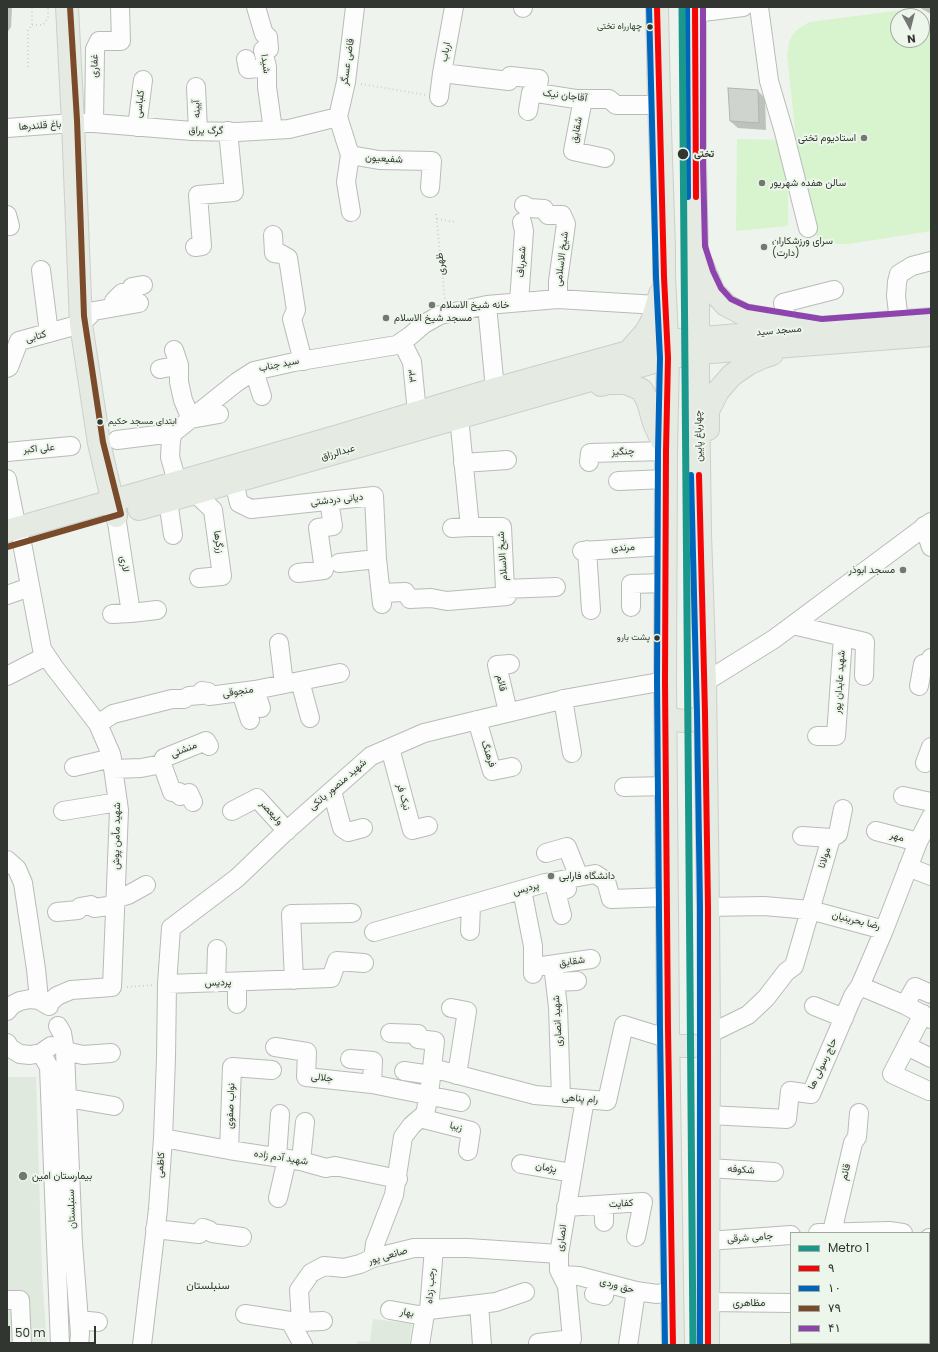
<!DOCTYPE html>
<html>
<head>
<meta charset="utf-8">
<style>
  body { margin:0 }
  #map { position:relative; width:938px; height:1352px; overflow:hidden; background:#eef3ed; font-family:Poppins,sans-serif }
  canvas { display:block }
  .frame { position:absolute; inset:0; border:8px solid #323631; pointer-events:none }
  .legend { position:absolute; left:790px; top:1232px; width:140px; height:112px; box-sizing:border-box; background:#edf6ea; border:1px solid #a2a9a0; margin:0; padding:5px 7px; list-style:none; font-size:12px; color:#323631 }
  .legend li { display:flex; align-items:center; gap:8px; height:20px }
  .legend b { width:20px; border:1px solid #a2a9a0 }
  .north { position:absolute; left:890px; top:8px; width:40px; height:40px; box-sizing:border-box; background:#edf6ea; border:1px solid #a2a9a0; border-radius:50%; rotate:173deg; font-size:11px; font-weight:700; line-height:16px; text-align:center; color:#323631 }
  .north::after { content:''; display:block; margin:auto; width:14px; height:18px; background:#747873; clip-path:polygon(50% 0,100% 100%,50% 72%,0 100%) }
  .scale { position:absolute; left:8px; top:1326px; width:88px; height:18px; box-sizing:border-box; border:2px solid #323631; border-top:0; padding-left:5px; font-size:12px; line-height:14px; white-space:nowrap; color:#323631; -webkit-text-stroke:3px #edf6ea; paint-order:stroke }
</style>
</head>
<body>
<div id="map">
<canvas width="938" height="1352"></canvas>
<div class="frame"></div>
<ul class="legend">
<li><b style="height:5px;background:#1a988c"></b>Metro 1</li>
<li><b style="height:5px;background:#f40606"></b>۹</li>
<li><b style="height:5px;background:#0065bd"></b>۱۰</li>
<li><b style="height:5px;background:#7a4b2a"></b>۷۹</li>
<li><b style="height:5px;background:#8e44ad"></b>۴۱</li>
</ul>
<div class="north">N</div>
<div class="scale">50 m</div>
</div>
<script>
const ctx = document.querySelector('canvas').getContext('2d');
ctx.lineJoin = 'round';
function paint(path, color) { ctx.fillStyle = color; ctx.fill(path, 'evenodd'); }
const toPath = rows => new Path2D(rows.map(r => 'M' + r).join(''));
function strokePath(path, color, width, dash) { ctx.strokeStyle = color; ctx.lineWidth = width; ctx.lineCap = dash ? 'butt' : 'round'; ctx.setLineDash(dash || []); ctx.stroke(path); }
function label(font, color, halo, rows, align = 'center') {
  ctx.font = font + ' Poppins,Vazirmatn,sans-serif'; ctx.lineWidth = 4; ctx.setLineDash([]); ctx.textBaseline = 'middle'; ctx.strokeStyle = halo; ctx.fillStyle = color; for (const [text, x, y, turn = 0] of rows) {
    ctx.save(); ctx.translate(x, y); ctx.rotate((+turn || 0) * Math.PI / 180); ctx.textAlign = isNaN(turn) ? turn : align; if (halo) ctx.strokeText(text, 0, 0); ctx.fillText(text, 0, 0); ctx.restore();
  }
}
const built = toPath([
  [7,1077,36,1077,42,1275,47,1345,7,1345],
  [373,1319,412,1324,409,1345,357,1345,357,1341,370,1342]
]);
const green = toPath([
  [902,10,914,12,922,16,898,16,898,40,922,40,922,16,927,20,931,26,931,231,849,244,838,244,826,242,815,235,805,221,787,55,789,42,793,34,798,29,809,22],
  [737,139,788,140,788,226,736,231]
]);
const shadow = toPath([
  [7,7,12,7,11,27,7,33],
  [919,7,931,7,931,14,922,9],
  [758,91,765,98,766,130,738,128,730,121]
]);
const building = toPath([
  [728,88,758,90,759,123,730,121,728,88]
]);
const path = toPath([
  [32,25,43,25,48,18,48,7],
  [28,67,28,30,32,25,32,7],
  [361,84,426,95],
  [436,214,445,300],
  [437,219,456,222],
  [127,987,153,985]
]);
const minor = toPath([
  [256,7,264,34,268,37,269,49,263,50,267,67,267,87,273,130],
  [355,7,346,82,338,117,350,155,379,160,432,161,430,188],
  [523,7,523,8],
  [759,7,769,81,784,132,808,228],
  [695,13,743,7],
  [246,59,248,69,267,67],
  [442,73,509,81,510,76,539,79,537,93,576,99,609,99,616,105,659,105],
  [196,87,198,131],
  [439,97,442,73,454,7],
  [583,99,573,151,605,158],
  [528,111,531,93,537,90],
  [94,123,95,49,99,41,121,41,120,7],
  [137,127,143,80],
  [7,128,73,123,94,123,192,131,237,132,289,129,338,117],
  [350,155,346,182,351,212],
  [524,205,529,208,544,209,548,215,562,215,566,224,558,281,558,299],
  [7,215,10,226,7,226],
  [273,235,274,253,281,254,288,258,296,310,292,319,303,361],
  [195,247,202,246,198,195,234,192,228,131],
  [41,270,49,333],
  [114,301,122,293,134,292,132,287,143,285],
  [519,302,524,231,522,222],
  [487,305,495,389],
  [899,321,896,296,897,282,899,274,912,266,931,261],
  [787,322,783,303,834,290],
  [402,342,412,362,417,412],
  [174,350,179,365,179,382,183,400,191,419,219,414],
  [7,368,9,367,19,341,81,324,94,311,139,303],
  [160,369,179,365],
  [254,371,262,396],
  [117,440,173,433],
  [7,452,71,446],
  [589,462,590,453,666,451],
  [463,463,507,460],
  [7,479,17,529],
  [618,481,666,479],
  [177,482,170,457,171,440,173,433,237,382,254,371,294,362,397,345,410,336,424,324,440,315,487,305,558,299,657,305],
  [234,482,239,503,251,509,374,496,377,559,382,604],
  [195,493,213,510,222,576,199,578],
  [168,501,173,535],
  [116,516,131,613,157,610],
  [924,526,931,547],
  [452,528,470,527],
  [22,543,42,649,54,667,98,724,111,754,119,810,112,987,71,990,57,996,47,1005],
  [587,550,591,610],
  [582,551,665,546],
  [339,563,377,559],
  [298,573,324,570,318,528,333,526,329,501],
  [505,589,556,587],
  [381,593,405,592,410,599,431,598,447,601,507,596,505,589,502,527,470,527,459,417],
  [7,595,30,587],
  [631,607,631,584,665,583],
  [112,614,131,613],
  [793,625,865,642,864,676],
  [279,643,284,684],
  [7,676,46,656],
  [300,681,310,718],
  [705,682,774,639,931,522],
  [919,686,923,664,929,664,931,658],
  [255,690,261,708],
  [241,692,250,720],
  [563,699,572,753],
  [508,712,497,665,510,664],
  [477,720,492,771,512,767],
  [98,724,113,714,172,699,184,699,189,696,201,695,202,691,208,692,209,696,255,690,340,673],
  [817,736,836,736,843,637],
  [390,748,412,830,428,826],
  [925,763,931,747],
  [162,764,172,792,179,792,180,796,189,793,193,802],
  [74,767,112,758],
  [113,769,141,768,162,764,164,758,206,741,209,746],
  [624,787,667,786],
  [332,791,342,828,348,832,363,828],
  [903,796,931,802],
  [63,811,118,802],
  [232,811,257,798,287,831],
  [876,831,918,842],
  [802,836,831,838],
  [546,853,567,847,579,877],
  [7,860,17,869,23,883,36,969,39,1000],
  [908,867,931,876],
  [522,890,533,946,533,974],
  [115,899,128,895,146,885],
  [708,907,764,906,810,910,884,930],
  [57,912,78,910,80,907,91,905,94,908,115,905],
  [562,915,556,892,567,889,565,880],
  [470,931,471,905],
  [374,932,545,883,595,874,606,881,611,899,667,897],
  [553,965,558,1007,561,1097],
  [542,966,591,959],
  [294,980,291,914,352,913],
  [237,982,237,1004],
  [555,982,577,981],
  [216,983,217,949],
  [167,984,331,978,337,961,364,963],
  [860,986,905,1005,931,1019],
  [905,1005,915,987,931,994],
  [814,1006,844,1018],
  [451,1008,467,1011,457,1075],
  [7,1011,12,1005,20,1001,30,999,39,1000,49,1006],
  [923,1014,892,1074,929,1091],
  [58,1026,62,1033,65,1051,73,1243,80,1334,79,1345],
  [709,1034,748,1015,766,998,786,972,794,966,831,838,838,834,843,809],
  [7,1043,10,1048,20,1054,30,1055,41,1053,51,1046],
  [907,1046,931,1058],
  [275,1047,307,1052,306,1077,372,1084,461,1102],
  [65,1051,83,1055,111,1053],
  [41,1053,49,1067,60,1345],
  [350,1059,373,1061,372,1084],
  [432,1068,535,1095,607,1101,624,1025,669,1039],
  [404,1071,431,1075],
  [67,1098,114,1106],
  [709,1115,787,1119,790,1091,811,1094,853,996,860,986,884,930,918,842,931,817],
  [420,1118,471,1131,468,1151],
  [163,1138,229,1150,301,1161,326,1168,335,1166,398,1179],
  [229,1150,232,1067,272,1070],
  [277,1157,280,1114],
  [301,1161,305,1122],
  [521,1164,572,1173],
  [708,1168,774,1172],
  [278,1198,287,1159],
  [600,1205,604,1215,604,1222],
  [566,1207,643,1202,636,1237],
  [155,1229,199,1234,203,1228,209,1230,212,1233,242,1237],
  [832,1232,853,1143,857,1137,859,1113],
  [818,1233,889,1231,903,1233],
  [929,1238,931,1238],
  [708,1241,791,1235],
  [373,1258,375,1244,394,1195,403,1137,412,1125,425,1114,429,1095,435,1041,418,1039,418,1034,390,1033],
  [562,1275,579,1276,636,1291,657,1294,673,1291],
  [594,1294,604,1296,606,1283],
  [7,1300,20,1300,22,1345],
  [708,1302,791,1303],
  [479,1304,482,1345],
  [390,1310,424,1316],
  [429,1310,496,1302,525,1292],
  [245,1314,290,1321],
  [79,1320,98,1322],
  [301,1322,323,1321],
  [907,1344,911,1345],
  [142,1345,158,1209,163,1138,166,1058,167,984,171,928,237,878,284,833,371,756,424,733,569,698,665,681],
  [303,1345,290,1321,301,1322,299,1290,311,1273,324,1266,344,1268,360,1264,373,1258,414,1248,468,1248,559,1254],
  [420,1345,425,1313,429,1310,434,1248],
  [538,1345,538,1343,572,1339,567,1286,559,1270,559,1254,585,1099],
  [628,1345,636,1291],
  [930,1345,931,1340]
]);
const major = toPath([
  [67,7,73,123,81,324,99,443,116,516],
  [657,7,659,99,664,247,664,277,668,358,666,451,665,681,668,1029,673,1345],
  [695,7,695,164,698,297,698,390,700,533,705,682,708,907,709,1034,708,1345],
  [702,264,706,274,714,292,726,305,745,315,786,322],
  [629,351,646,332,652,321,660,294],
  [601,385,608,383,626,383,642,390,648,402,654,423,662,441],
  [708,429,708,411,718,391,732,375,748,364,763,357,772,354],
  [139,509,668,358,698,353,931,335],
  [7,531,335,437,495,389,667,341,931,319],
  [666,715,675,720,684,721,695,720,705,713],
  [669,1046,709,1046]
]);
const bus1 = toPath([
  [657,7,664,277,668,358,666,451,665,681,668,1029,673,1345],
  [695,7,696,197],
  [699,475,705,713,708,907,708,1345]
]);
const bus2 = toPath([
  [649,7,656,277,660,358,658,451,657,681,660,1029,665,1345],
  [687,7,688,197],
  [691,475,697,713,700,907,700,1345]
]);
const bus3 = toPath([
  [7,547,121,514,103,442,84,316,77,120,70,7]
]);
const bus4 = toPath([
  [703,7,703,164,705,246,713,271,721,288,731,299,748,307,822,319,930,311]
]);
const metro1 = toPath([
  [682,7,693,1345]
]);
const markers = [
  [650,27,3.5,"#323631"],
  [864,138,4,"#747873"],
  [683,154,6,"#323631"],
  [762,183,4,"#747873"],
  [764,247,4,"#747873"],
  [432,305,4,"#747873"],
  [386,318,4,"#747873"],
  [100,422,3.5,"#323631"],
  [903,570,4,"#747873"],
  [657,638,3.5,"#323631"],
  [551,876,4,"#747873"],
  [23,1176,5,"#747873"]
];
const busNames = [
  ["چهارراه تختی",642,27],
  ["ابتدای مسجد حکیم",108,422,"left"],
  ["پشت بارو",650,638]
];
const streetNames = [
  ["ارباب",446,52,-80],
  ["قاضی عسگر",348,62,-82],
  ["شیدا",265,64,82],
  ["غفاری",95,66,-89],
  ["آقاجان نیک",565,96,7],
  ["کلباسی",140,104,-84],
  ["آیینه",197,109,-92],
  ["باغ قلندرها",40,126,-4],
  ["شقایق",577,130,-79],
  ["گرگ یراق",206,131,1],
  ["شفیعیون",384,159,4],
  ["شیخ الاسلامی",562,259,-83],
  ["شعرباف",522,262,-86],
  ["ظهری",441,264,-96],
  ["مسجد سید",779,331,-5],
  ["کتابی",36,337,-15],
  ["سید جناب",279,365,-11],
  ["۳۳",413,376,-96],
  ["چهارباغ پایین",699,436,-91],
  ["علی اکبر",39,449,-5],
  ["چنگیز",623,452,-2],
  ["عبدالرزاق",338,453,-16],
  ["دیانی دردشتی",337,500,-6],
  ["زرگرها",218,542,82],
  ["مرندی",623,548,-3],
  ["شیخ الاسلام",503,556,-94],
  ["لاری",124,564,81],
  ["شهید عابدان پور",840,682,-86],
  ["قائم",501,683,78],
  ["منجوقی",238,692,-8],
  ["منشئی",184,750,-21],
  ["فرهنگ",488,754,71],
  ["شهید منصور بانکی",338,785,-41],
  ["نیک فر",403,797,75],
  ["ولیعصر",271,813,48],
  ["شهید مأمن پوش",117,836,-89],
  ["مهر",897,837,16],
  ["مولانا",825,858,-73],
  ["پردیس",526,889,-16],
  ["رضا بحرینیان",856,921,14],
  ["شقایق",572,962,-9],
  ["پردیس",218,983,-2],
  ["شهید انصاری",558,1021,-93],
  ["حاج رسولی ها",823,1064,-65],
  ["جلالی",322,1078,7],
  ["رام پناهی",580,1099,4],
  ["نواب صفوی",231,1106,-88],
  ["زیبا",456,1127,14],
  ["شهید آدم زاده",281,1158,9],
  ["کاظمی",161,1165,-86],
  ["پژمان",546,1168,10],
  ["شکوفه",741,1170,4],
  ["قائم",846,1172,-77],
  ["کفایت",621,1204,-3],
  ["سنبلستان",72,1209,-92],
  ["انصاری",562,1238,-82],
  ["جامی شرقی",750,1238,-4],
  ["صانعی پور",388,1256,-16],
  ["رجب زداه",431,1286,-86],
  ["حق وردی",617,1286,15],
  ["مظاهری",749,1303],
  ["بهار",407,1313,10]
];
const poiNames = [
  ["استادیوم تختی",856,138,"right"],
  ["سالن هفده شهریور",770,183],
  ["سرای ورزشکاران",772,241],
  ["(دارت)",772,253],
  ["خانه شیخ الاسلام",440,305],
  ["مسجد شیخ الاسلام",394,318],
  ["مسجد ابوذر",895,570,"right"],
  ["دانشگاه فارابی",559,876],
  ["بیمارستان امین",32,1176]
];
const stopNames = [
  ["تختی",694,154]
];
const neighbourhoodNames = [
  ["سنبلستان",208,1286]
];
paint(built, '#e0e9dd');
paint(green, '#d8f4cf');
paint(shadow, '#0003');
paint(building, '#d0d4cf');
strokePath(building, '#b0b4af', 1);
strokePath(minor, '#b8bcb7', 20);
strokePath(major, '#cccfcb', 24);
strokePath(path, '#d0d2cf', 2, [1, 3]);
strokePath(minor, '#fcfdfc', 18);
strokePath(major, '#e5eae3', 22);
strokePath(bus1, '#f40606', 6);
strokePath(bus2, '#0065bd', 6);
strokePath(bus3, '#7a4b2a', 6);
strokePath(bus4, '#8e44ad', 6);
strokePath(metro1, '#1a988c', 7);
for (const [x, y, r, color] of markers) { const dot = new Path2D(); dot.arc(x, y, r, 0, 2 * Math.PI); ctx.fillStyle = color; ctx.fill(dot); strokePath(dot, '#edf6ea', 1.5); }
label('9px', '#323631', '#edf6ea', busNames, 'right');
label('10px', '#323631', '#edf6ea', streetNames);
label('10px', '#323631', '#edf6ea', poiNames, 'left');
label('bold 10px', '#323631', '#edf6ea', stopNames, 'left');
label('11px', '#323631', '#edf6ea', neighbourhoodNames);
</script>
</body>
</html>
